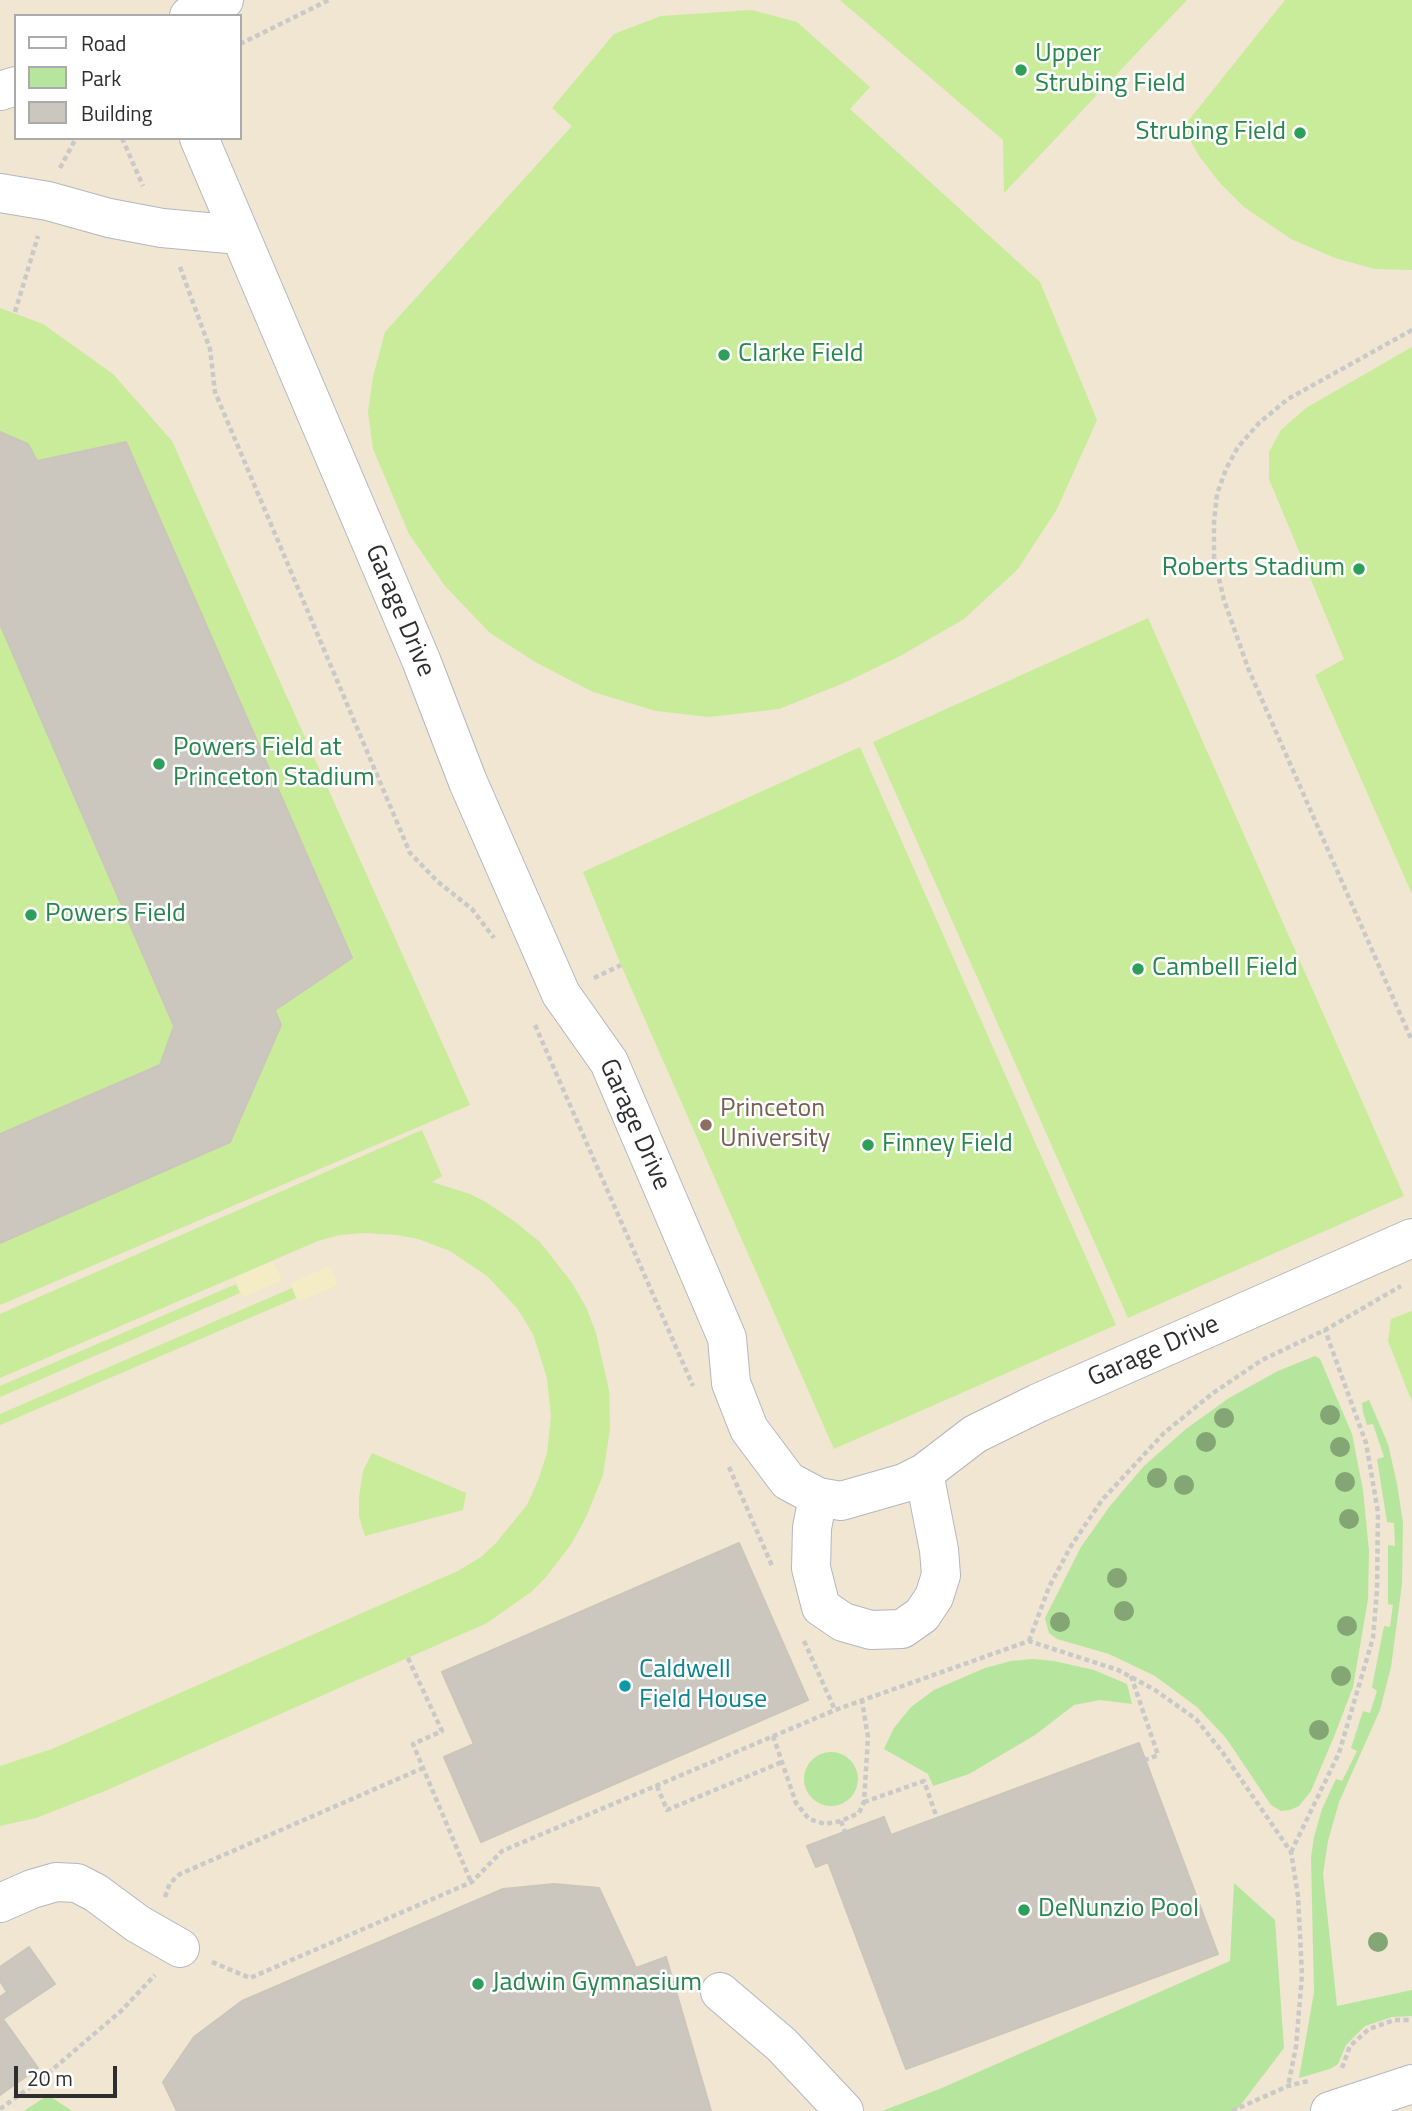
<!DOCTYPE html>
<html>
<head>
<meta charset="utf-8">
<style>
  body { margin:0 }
  #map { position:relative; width:1412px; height:2111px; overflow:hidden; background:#efe9e1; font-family:"Titillium Web",sans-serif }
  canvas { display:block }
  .legend { position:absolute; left:14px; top:14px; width:228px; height:126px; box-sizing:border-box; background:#fff; border:2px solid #ababab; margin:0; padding:9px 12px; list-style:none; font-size:21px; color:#2e2e2e }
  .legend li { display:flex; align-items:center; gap:14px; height:35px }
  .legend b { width:35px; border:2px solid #ababab }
  .scale { position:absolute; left:14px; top:2066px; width:103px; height:32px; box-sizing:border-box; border:4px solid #2e2e2e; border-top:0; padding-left:9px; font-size:21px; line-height:24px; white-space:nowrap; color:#2e2e2e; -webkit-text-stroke:5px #fff; paint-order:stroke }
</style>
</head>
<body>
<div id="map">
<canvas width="1412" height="2111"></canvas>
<ul class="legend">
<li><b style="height:9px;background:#fff"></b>Road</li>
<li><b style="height:19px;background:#b6e59e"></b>Park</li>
<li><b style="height:19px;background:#cbc7bf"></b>Building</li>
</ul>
<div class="scale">20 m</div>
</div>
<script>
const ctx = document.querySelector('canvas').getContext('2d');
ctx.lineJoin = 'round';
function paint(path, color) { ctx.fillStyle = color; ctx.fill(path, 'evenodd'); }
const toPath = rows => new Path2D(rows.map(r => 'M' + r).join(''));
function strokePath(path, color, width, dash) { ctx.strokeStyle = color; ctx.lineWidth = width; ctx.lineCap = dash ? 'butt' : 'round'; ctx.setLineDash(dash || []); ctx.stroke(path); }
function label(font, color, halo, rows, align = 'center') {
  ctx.font = font + ' "Titillium Web",sans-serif'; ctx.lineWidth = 5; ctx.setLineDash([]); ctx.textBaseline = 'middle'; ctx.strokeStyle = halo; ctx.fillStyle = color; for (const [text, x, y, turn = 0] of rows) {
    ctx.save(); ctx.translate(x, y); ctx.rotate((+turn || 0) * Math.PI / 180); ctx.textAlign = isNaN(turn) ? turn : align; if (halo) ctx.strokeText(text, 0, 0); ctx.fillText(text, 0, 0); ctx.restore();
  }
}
const education = toPath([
  [0,0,1412,0,1412,2111,0,2111],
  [16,16,240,16,240,138,16,138]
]);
const green = toPath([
  [1315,1356,1320,1359,1352,1434,1363,1490,1369,1551,1368,1599,1353,1687,1335,1734,1311,1791,1299,1806,1290,1810,1281,1811,1271,1805,1226,1738,1197,1707,1155,1676,1109,1654,1057,1639,1049,1633,1045,1618,1081,1547,1110,1506,1144,1466,1186,1429,1229,1398,1278,1371],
  [1369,1400,1388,1444,1397,1484,1403,1523,1402,1584,1391,1667,1380,1710,1339,1802,1328,1841,1323,1874,1337,2006,1412,1990,1412,2016,1392,2017,1365,2026,1346,2045,1338,2064,1330,2069,1299,2078,1314,1992,1311,1858,1314,1837,1322,1809,1336,1779,1342,1781,1357,1751,1351,1748,1363,1711,1370,1713,1377,1691,1372,1687,1384,1626,1390,1627,1393,1605,1388,1604,1388,1545,1395,1546,1394,1523,1387,1522,1377,1459,1384,1457,1373,1424,1367,1425,1363,1412,1362,1403],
  [1033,1659,1054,1661,1094,1670,1127,1684,1132,1704,1100,1700,1074,1705,1035,1735,969,1774,933,1786,928,1774,884,1749,894,1728,911,1707,934,1690,985,1668,1011,1661],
  '804 1779a27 27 0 1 1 54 0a27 27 0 1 1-54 0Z',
  [1234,1883,1275,1920,1284,2048,1236,2111,882,2111,942,2088,1230,1961],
  [48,2095,72,2111,24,2111]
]);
const sand = toPath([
  [273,1261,282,1280,243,1298,234,1278],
  [330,1266,338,1285,298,1302,290,1283]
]);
const pitch = toPath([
  [840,0,1187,0,1004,193,1003,140],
  [1285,0,1412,0,1412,270,1375,269,1335,258,1291,239,1244,207,1220,183,1199,156,1190,140,1185,125],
  [752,10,797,22,870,87,850,109,1040,282,1097,420,1057,509,1018,569,964,619,900,656,844,683,779,709,709,717,656,711,593,692,537,663,490,633,445,586,409,534,373,449,368,412,373,377,385,332,572,126,552,108,614,34,661,16],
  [0,308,43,324,113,374,172,441,470,1105,0,1305],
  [1412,347,1412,894,1315,675,1344,659,1269,479,1269,452,1281,430,1306,408],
  [1148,618,1404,1196,1128,1318,873,742],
  [860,747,1116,1325,834,1449,621,965,583,872],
  [422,1130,442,1176,432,1182,470,1194,484,1201,514,1221,540,1242,572,1283,586,1307,596,1333,609,1390,610,1429,603,1475,587,1515,572,1543,546,1577,531,1592,487,1623,105,1791,36,1818,0,1826,0,1766,52,1749,458,1571,481,1557,496,1543,527,1505,539,1478,547,1453,551,1416,547,1378,533,1334,517,1308,487,1276,450,1251,418,1239,397,1235,364,1233,340,1235,318,1241,0,1378,0,1314],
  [236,1284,240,1293,0,1397,0,1386],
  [292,1288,296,1298,0,1425,0,1414],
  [1412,1311,1412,1402,1388,1341,1391,1319],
  [372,1453,466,1493,463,1510,365,1536,359,1516,359,1497,363,1471]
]);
const building = toPath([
  [0,432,28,444,37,461,126,442,352,958,275,1010,281,1025,230,1142,0,1243,0,1134,160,1065,174,1026,0,624,0,432],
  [739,1543,808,1700,481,1842,444,1757,474,1744,442,1672,739,1543],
  [1139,1743,1218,1954,906,2069,828,1862,816,1867,807,1846,884,1817,891,1835,1139,1743],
  [554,1884,599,1888,636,1968,666,1957,711,2111,177,2111,163,2082,194,2037,242,2001,503,1889,554,1884],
  [29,1947,55,1984,3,2019,38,2068,0,2095,0,1997,7,1992,0,1981,0,1967,29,1947]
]);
const path = toPath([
  [240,44,329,0],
  [122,138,143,186],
  [60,168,76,138],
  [180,267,210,349,215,392,410,853,438,882,472,909,494,938],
  [15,312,38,236],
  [1412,330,1288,399,1259,423,1238,447,1226,469,1217,494,1214,522,1214,557,1224,600,1248,668,1412,1041],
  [594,978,621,965],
  [535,1025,693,1386],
  [729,1467,773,1568],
  [804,1641,835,1710],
  [1029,1641,1049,1587,1071,1546,1102,1500,1164,1433,1213,1393,1262,1360,1325,1330,1401,1286],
  [408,1658,442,1731,413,1744,471,1882],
  [1131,1676,1158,1755,1145,1760],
  [773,1736,796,1803,809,1819,825,1824,841,1821,859,1813,864,1802,868,1737,862,1701],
  [657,1786,667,1810,782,1762],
  [864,1802,924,1781,937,1818],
  [841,1821,845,1832],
  [1291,1852,1339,1753,1373,1638,1377,1590,1378,1512,1366,1443,1325,1330],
  [165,1897,170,1883,180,1874,423,1768],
  [212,1962,250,1978,472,1882,502,1851,835,1710,1029,1641,1118,1670,1155,1690,1196,1719,1223,1753,1291,1852,1298,1896,1302,1975,1296,2047,1288,2086],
  [1342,2068,1350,2046,1369,2029,1394,2020,1412,2020],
  [0,2109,40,2080,121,2011,155,1975],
  [1232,2111,1288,2086,1308,2081]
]);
const minor = toPath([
  [189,16,224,0],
  [0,91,16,86],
  [199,138,421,660,468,782,561,994,609,1062,727,1338,731,1383,749,1429,788,1481,818,1497,841,1501,904,1483,924,1473,975,1434,1038,1403,1412,1238],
  [0,193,48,201,109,218,162,228,240,235],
  [818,1497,812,1528,811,1568,821,1607,843,1622,871,1630,902,1629,922,1615,934,1597,941,1575,939,1550,924,1473],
  [0,1903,32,1889,56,1882,77,1883,96,1893,138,1924,180,1948],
  [720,1992,782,2045,844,2111],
  [1330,2111,1412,2084]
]);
const trees = [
  [1330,1415],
  [1224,1418],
  [1206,1442],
  [1340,1447],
  [1157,1478],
  [1345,1482],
  [1184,1485],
  [1349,1519],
  [1117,1578],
  [1124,1611],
  [1060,1622],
  [1347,1626],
  [1341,1676],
  [1319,1730],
  [1378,1942]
];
const markers = [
  [1021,70,7,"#2e9e5b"],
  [1300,133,7,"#2e9e5b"],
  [724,355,7,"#2e9e5b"],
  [1359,569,7,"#2e9e5b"],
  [159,764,7,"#2e9e5b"],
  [31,915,7,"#2e9e5b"],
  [1138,969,7,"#2e9e5b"],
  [706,1125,7,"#8d6e63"],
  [868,1145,7,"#2e9e5b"],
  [625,1686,7,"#0f9aa8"],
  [1024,1910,7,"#2e9e5b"],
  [478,1984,7,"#2e9e5b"]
];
const leisureNames = [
  ["Upper",1035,55],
  ["Strubing Field",1035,85],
  ["Strubing Field",1286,133,"right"],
  ["Clarke Field",738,355],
  ["Roberts Stadium",1345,569,"right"],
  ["Powers Field at",173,749],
  ["Princeton Stadium",173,779],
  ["Powers Field",45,915],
  ["Cambell Field",1152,969],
  ["Finney Field",882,1145],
  ["DeNunzio Pool",1038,1910],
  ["Jadwin Gymnasium",492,1984]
];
const streetNames = [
  ["Garage Drive",399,611,67],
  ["Garage Drive",634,1125,66],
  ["Garage Drive",1154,1352,-24]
];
const educationNames = [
  ["Princeton",720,1110],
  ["University",720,1140]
];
const cultureNames = [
  ["Caldwell",639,1671],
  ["Field House",639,1701]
];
paint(education, '#f0e6d1');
paint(green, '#b6e59e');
paint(sand, '#f3ecc5');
paint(pitch, '#c9ec9a');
paint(building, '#cbc7bf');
strokePath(building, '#cbc5ba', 2);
strokePath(minor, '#b4b7c1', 40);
strokePath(path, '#c9c9c9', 4.5, [5, 3.5]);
strokePath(minor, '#fff', 38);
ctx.fillStyle = '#84a574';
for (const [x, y] of trees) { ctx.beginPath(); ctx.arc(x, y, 10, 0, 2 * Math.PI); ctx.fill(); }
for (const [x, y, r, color] of markers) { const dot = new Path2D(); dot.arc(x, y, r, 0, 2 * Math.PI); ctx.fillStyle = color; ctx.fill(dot); strokePath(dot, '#fff', 2.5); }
label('26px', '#27864d', '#fff', leisureNames, 'left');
label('26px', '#2e2e2e', '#fff', streetNames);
label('26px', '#785e54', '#fff', educationNames, 'left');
label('26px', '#0d838f', '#fff', cultureNames, 'left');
</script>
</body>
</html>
